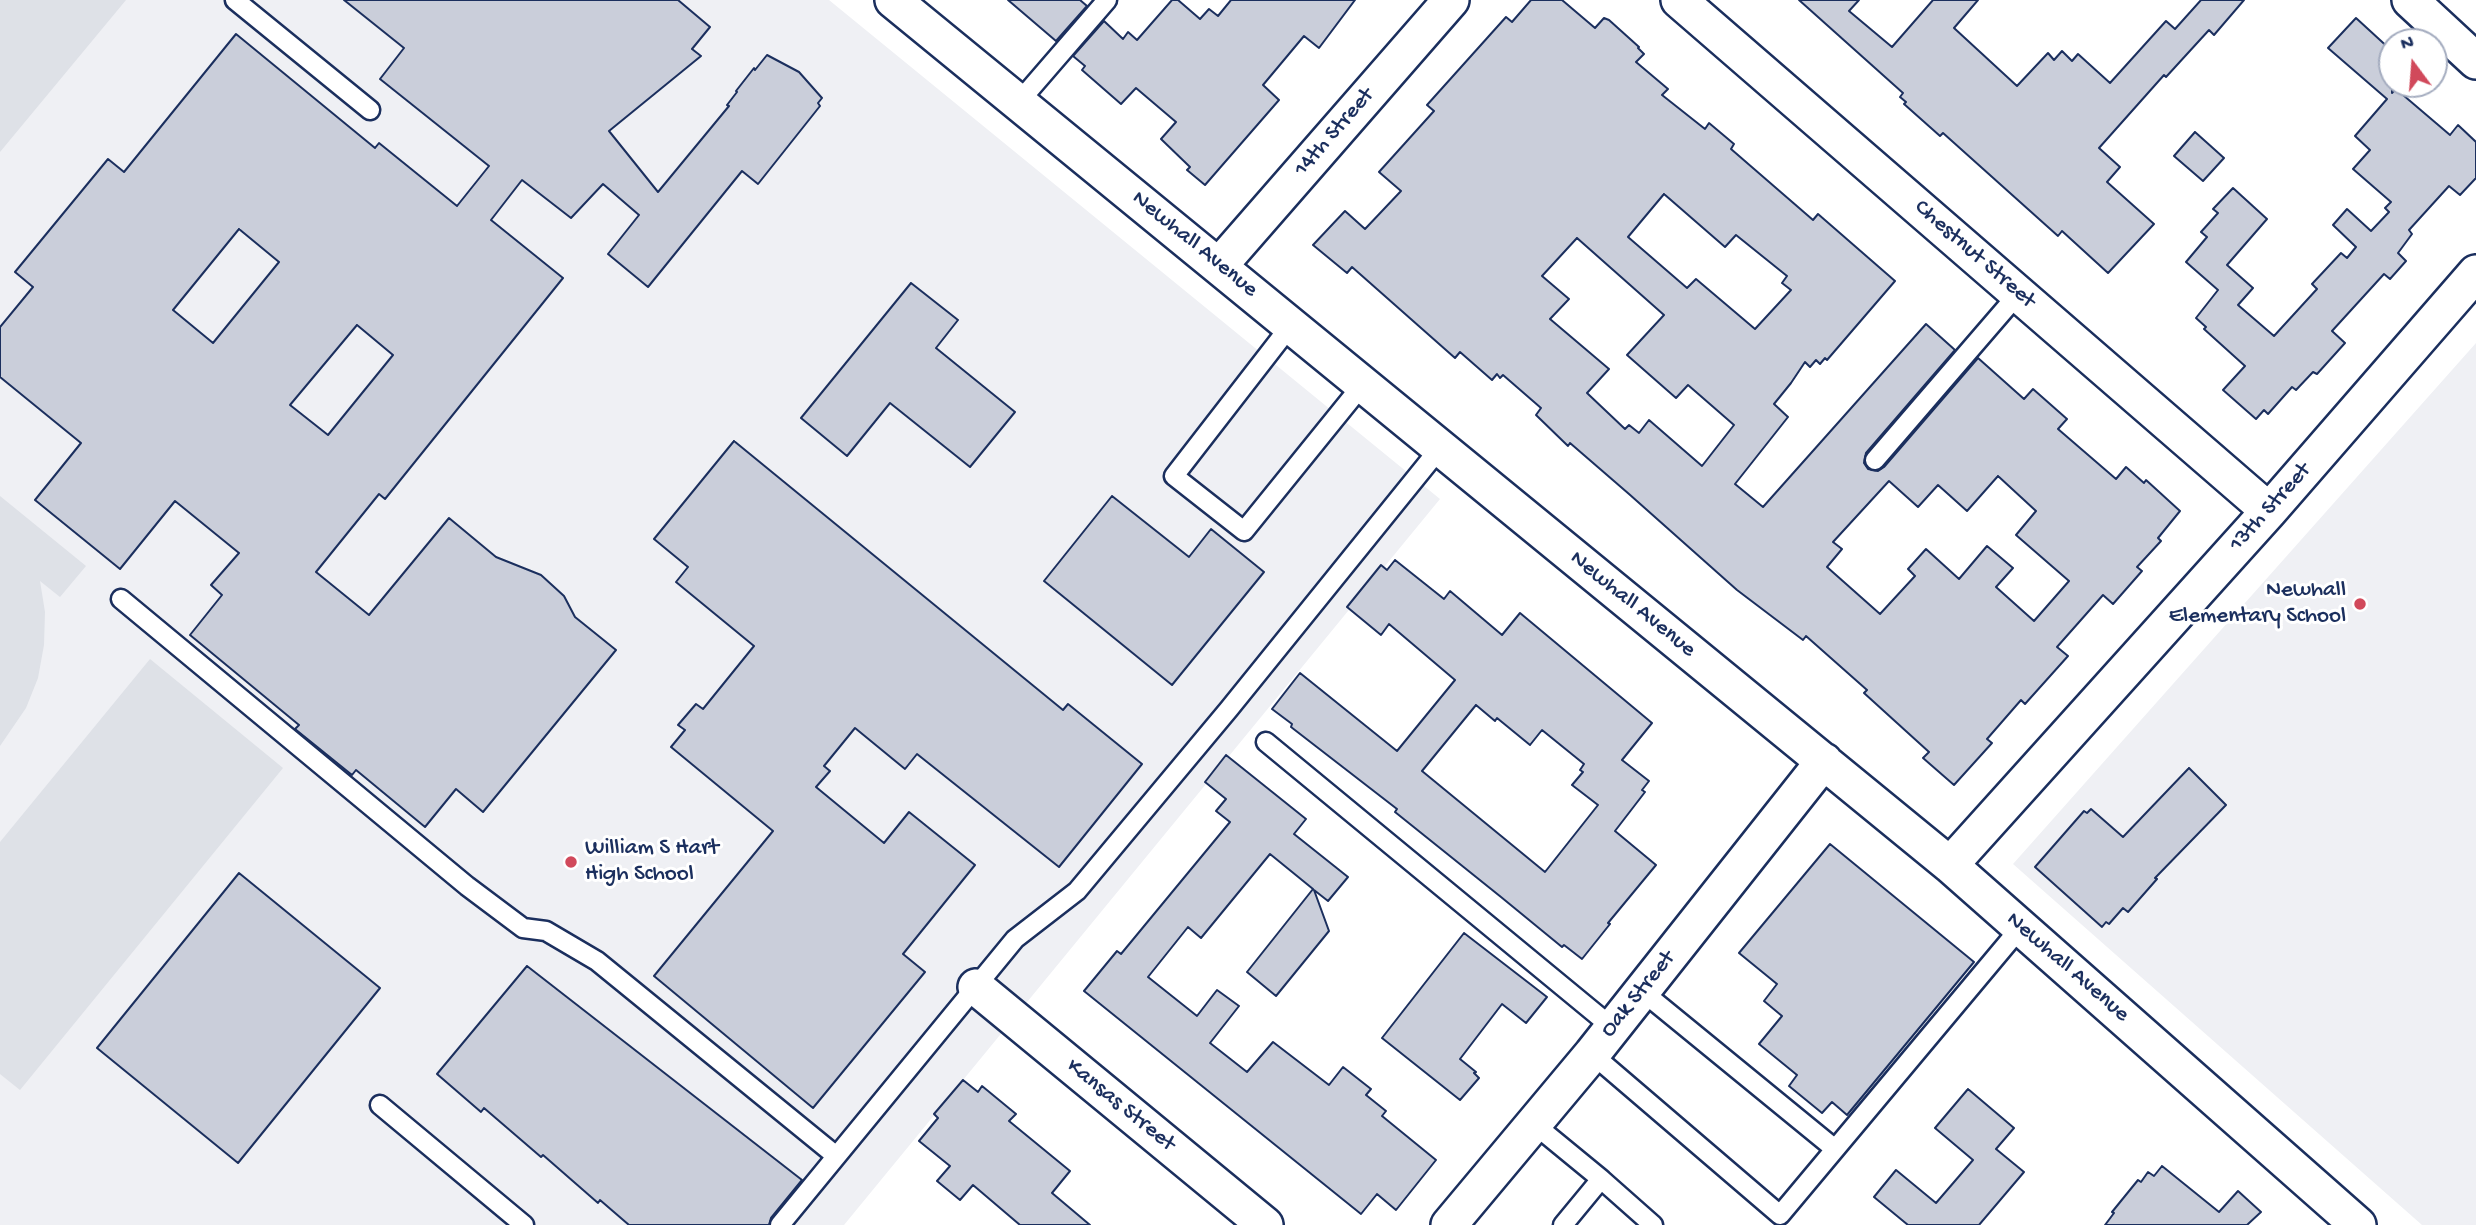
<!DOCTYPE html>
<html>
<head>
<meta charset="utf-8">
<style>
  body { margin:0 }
  #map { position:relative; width:2476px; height:1225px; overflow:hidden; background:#fff; font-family:"Gochi Hand",sans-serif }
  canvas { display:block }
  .north { position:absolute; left:2378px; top:28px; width:70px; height:70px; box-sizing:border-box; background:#fff; border:2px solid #a4acbf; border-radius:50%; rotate:344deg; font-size:19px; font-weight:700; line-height:28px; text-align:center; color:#1b2f5e }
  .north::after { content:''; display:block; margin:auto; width:24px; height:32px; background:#d1495b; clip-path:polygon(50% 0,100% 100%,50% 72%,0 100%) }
</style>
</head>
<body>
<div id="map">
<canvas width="2476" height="1225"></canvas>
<div class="north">N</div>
</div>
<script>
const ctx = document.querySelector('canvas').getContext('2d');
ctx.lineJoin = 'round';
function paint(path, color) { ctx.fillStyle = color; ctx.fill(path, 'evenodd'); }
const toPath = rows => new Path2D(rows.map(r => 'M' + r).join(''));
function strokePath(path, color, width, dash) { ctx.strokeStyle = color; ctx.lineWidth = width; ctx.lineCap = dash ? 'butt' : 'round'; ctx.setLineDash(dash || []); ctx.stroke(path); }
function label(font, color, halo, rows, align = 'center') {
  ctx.font = font + ' "Gochi Hand",sans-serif'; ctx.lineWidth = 6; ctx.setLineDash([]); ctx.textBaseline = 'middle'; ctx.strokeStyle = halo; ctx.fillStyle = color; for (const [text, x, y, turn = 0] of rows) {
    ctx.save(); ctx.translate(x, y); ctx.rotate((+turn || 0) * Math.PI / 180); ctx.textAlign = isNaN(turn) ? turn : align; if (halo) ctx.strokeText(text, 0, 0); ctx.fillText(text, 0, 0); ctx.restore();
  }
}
const built = toPath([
  [0,0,829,0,1440,499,844,1225,0,1225],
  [2476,343,2476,1225,2422,1225,2013,864]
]);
const green = toPath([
  [0,0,126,0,0,152],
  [0,496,86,566,60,597,40,581,45,612,44,645,38,678,26,708,0,746],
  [150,659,283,768,20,1090,0,1074,0,842]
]);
const building = toPath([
  [344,0,678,0,710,27,692,49,701,56,609,131,658,192,729,106,727,105,737,92,736,91,754,68,755,70,767,55,799,72,822,98,818,103,820,106,758,184,742,171,648,287,608,254,639,215,603,184,571,218,522,180,491,220,563,278,385,499,379,494,316,572,369,615,449,518,496,557,541,575,564,596,575,617,616,650,483,812,456,789,425,827,356,770,352,775,295,729,299,725,190,635,222,595,211,585,239,553,175,501,120,569,35,500,81,443,0,377,0,327,33,287,15,272,108,159,124,172,236,34,375,148,379,143,457,206,489,166,380,79,404,48,344,0],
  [239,229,279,262,213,343,173,310,239,229],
  [357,325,393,355,328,435,290,405,357,325],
  [1008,0,1080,0,1087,6,1056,41,1008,0],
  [1172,0,1178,0,1200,19,1209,9,1218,16,1231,0,1355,0,1319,48,1304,36,1263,85,1279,100,1205,185,1187,170,1190,167,1161,139,1176,122,1136,88,1121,104,1082,70,1085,66,1073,56,1104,21,1123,39,1128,32,1137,40,1172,0],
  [1531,0,1562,0,1595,28,1604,18,1609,20,1639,47,1638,48,1644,54,1636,62,1668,89,1662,95,1705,129,1709,123,1734,144,1731,149,1813,220,1818,214,1895,281,1827,360,1825,358,1820,364,1816,360,1810,367,1805,362,1791,383,1774,404,1788,417,1735,484,1763,507,1926,324,1955,350,1866,453,1864,463,1868,469,1878,471,1884,467,1978,358,2024,399,2033,389,2067,419,2058,429,2116,479,2126,467,2144,483,2146,480,2180,511,2158,538,2161,541,2137,567,2142,571,2113,604,2103,595,2057,647,2068,656,2025,704,2021,700,1987,739,1992,743,1954,785,1923,758,1929,752,1864,693,1867,690,1806,636,1803,640,1737,590,1629,494,1570,443,1568,446,1536,415,1541,408,1503,375,1500,378,1497,374,1492,380,1460,352,1455,358,1352,267,1347,273,1313,245,1345,211,1365,229,1401,191,1379,172,1434,111,1427,105,1506,17,1512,22,1531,0],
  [1664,194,1725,247,1736,235,1787,276,1782,283,1791,290,1755,329,1696,279,1687,288,1628,237,1664,194],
  [1577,238,1664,315,1627,355,1676,398,1688,385,1734,425,1702,466,1649,420,1639,433,1629,425,1625,429,1587,393,1609,369,1550,319,1569,299,1542,276,1577,238],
  [1998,476,2036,511,2016,535,2069,581,2034,621,1996,587,2013,568,1987,546,1959,579,1926,549,1908,569,1915,576,1880,614,1827,567,1842,549,1833,542,1889,481,1918,507,1938,485,1967,511,1998,476],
  [1799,0,1859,0,1849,11,1892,47,1933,0,1978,0,1954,28,2017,86,2048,53,2054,60,2062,51,2072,61,2078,54,2110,83,2166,21,2175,29,2201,0,2244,0,2214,35,2209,30,2166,77,2164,75,2099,148,2120,167,2107,182,2154,224,2108,273,2062,231,2058,236,1943,133,1940,136,1904,104,1906,102,1900,97,1903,93,1799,0],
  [2356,18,2392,51,2392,93,2396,89,2450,135,2458,125,2476,142,2476,178,2460,195,2449,186,2409,230,2412,234,2398,253,2406,261,2390,279,2384,274,2332,331,2345,343,2317,374,2313,372,2296,390,2292,387,2268,414,2264,410,2256,419,2223,390,2245,366,2204,329,2206,327,2196,318,2218,290,2186,262,2207,237,2201,232,2218,213,2213,209,2233,188,2267,219,2227,265,2253,288,2238,305,2274,336,2317,289,2312,284,2341,253,2347,258,2356,247,2333,225,2347,209,2371,231,2389,212,2385,208,2391,202,2353,169,2370,150,2355,136,2387,99,2328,48,2356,18],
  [2195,132,2224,158,2203,181,2174,156,2195,132],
  [911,283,958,320,936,348,1015,412,970,467,890,403,847,456,801,418,911,283],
  [734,441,1063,710,1068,704,1142,764,1059,867,917,754,905,769,855,728,824,766,830,771,816,787,884,843,909,812,975,865,903,954,925,972,813,1108,654,976,773,831,671,747,685,730,678,725,696,704,703,709,754,646,676,582,688,567,654,539,734,441],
  [1112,496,1189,557,1211,529,1264,572,1172,685,1044,581,1112,496],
  [1395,560,1444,599,1450,591,1502,635,1520,613,1652,723,1622,760,1649,781,1642,790,1645,792,1615,831,1656,865,1608,923,1610,924,1582,959,1564,945,1562,947,1501,897,1395,812,1397,809,1291,727,1292,724,1272,709,1300,673,1397,751,1455,680,1389,624,1381,635,1347,607,1381,565,1387,570,1395,560],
  [1476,705,1495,721,1497,718,1530,745,1542,730,1584,764,1580,770,1583,772,1572,785,1598,805,1545,872,1422,771,1476,705],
  [1226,755,1306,819,1294,834,1348,877,1328,901,1314,890,1329,931,1276,996,1247,972,1313,889,1270,854,1201,938,1188,927,1148,977,1197,1016,1217,990,1239,1006,1210,1043,1247,1072,1273,1042,1329,1085,1343,1067,1371,1089,1366,1095,1386,1111,1382,1116,1436,1160,1396,1210,1377,1194,1361,1214,1084,991,1117,951,1121,954,1230,822,1216,811,1226,799,1205,782,1226,755],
  [2189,768,2226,805,2155,878,2157,879,2128,912,2123,908,2109,924,2106,922,2102,927,2035,867,2084,811,2087,813,2091,809,2123,837,2189,768],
  [1830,844,1974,962,1847,1115,1832,1102,1822,1113,1789,1086,1797,1075,1759,1044,1782,1016,1764,1001,1777,984,1739,953,1830,844],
  [239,873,380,988,238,1163,97,1048,239,873],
  [1464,933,1547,997,1526,1023,1502,1004,1460,1059,1476,1072,1474,1073,1479,1078,1460,1100,1382,1038,1464,933],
  [527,966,802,1180,771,1218,769,1225,629,1225,600,1200,598,1203,543,1155,541,1157,484,1108,481,1112,437,1074,527,966],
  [963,1080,978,1092,982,1086,1016,1114,1009,1121,1070,1171,1052,1193,1090,1225,1020,1225,973,1185,960,1200,937,1181,950,1166,919,1141,938,1118,934,1114,963,1080],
  [1968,1089,2014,1128,1996,1149,2024,1172,1979,1225,1908,1225,1874,1197,1896,1170,1936,1203,1973,1160,1935,1128,1968,1089],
  [2162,1166,2219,1212,2238,1191,2261,1212,2247,1225,2105,1225,2114,1213,2112,1212,2138,1180,2141,1182,2148,1172,2154,1176,2162,1166]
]);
const lane = toPath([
  [235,0,370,110],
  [1018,103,1107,0],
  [1291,325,1174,476,1244,531,1363,384],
  [1875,460,2018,294],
  [121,599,467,886,523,928,546,931,597,961,835,1155],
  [1266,742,1613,1028],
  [1643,992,1835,1149],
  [1592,1054,1780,1215,2021,927],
  [380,1105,524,1225],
  [1534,1124,1601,1179],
  [780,1225,1015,939,1077,891,1229,709,1440,448],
  [1563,1225,1601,1179,1653,1225]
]);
const street = toPath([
  [893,0,1950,865,2358,1225],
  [1679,0,2269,511],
  [2410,0,2476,61],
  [1219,266,1451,0],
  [1950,865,2269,511,2476,273],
  [976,987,1265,1225],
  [1449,1225,1592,1054,1824,761]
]);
const markers = [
  [2360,604,7,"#d1495b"],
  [571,862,7,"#d1495b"]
];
const streetNames = [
  ["14th Street",1335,133,-49],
  ["Newhall Avenue",1194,245,39],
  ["Chestnut Street",1974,255,41],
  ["13th Street",2271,508,-48],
  ["Newhall Avenue",1632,605,39],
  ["Newhall Avenue",2067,968,41],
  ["Oak Street",1639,995,-51],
  ["Kansas Street",1120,1106,39]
];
const poiNames = [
  ["Newhall",2346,591],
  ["Elementary School",2346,617],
  ["William S Hart",585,849,"left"],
  ["High School",585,875,"left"]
];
paint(built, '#eff0f4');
paint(green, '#dee1e7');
paint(building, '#caceda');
strokePath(building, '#1b2f5e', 2);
strokePath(lane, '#1b2f5e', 23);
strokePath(street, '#1b2f5e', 40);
strokePath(lane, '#fff', 18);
strokePath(street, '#fff', 35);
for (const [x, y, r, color] of markers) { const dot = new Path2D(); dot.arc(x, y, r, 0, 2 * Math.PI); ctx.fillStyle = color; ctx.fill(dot); strokePath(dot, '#fff', 2.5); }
label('23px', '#1b2f5e', '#fff', streetNames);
label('23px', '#1b2f5e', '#fff', poiNames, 'right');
</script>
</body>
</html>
